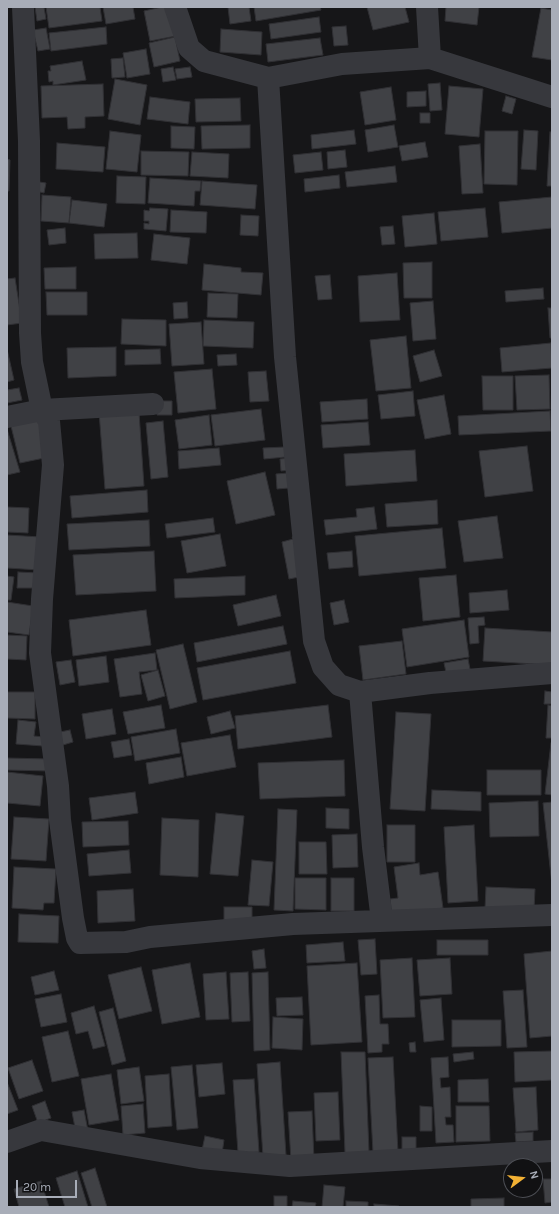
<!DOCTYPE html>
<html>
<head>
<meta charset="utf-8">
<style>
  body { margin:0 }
  #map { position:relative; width:559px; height:1214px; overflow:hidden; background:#161618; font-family:Karla,sans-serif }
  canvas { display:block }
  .frame { position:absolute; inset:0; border:8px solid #a8adb8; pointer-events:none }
  .north { position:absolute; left:503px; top:1158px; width:40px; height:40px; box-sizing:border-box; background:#111113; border:1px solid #4d4f55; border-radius:50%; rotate:75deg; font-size:11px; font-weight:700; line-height:16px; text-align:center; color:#a8adb8 }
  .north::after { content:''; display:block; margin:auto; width:14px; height:18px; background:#f2b134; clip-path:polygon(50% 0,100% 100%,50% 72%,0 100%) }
  .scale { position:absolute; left:16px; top:1180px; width:61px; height:18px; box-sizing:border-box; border:2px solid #a8adb8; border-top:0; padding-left:5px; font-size:12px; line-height:14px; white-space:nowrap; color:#a8adb8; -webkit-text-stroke:3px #111113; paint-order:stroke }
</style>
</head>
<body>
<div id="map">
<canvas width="559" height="1214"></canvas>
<div class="frame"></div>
<div class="north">N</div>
<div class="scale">20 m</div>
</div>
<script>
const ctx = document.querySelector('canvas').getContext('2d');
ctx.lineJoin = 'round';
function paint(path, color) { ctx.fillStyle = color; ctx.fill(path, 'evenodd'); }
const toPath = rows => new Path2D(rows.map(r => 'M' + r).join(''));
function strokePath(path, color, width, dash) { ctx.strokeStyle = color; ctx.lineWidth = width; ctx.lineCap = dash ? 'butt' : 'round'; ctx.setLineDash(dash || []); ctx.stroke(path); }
const building = toPath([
  [35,7,44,7,46,19,37,21,35,7],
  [46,7,100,7,102,21,49,28,46,7],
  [103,7,133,7,135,19,106,24,103,7],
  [162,7,170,7,176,36,150,41,144,11,162,7],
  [228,7,249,7,251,21,230,24,228,7],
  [254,7,320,7,321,10,256,21,254,7],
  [367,7,405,7,409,22,373,30,367,7],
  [446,7,479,7,477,25,445,21,446,7],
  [541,8,552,10,552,60,532,57,541,8],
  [319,17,321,32,271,39,269,24,319,17],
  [346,26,348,45,334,46,332,27,346,26],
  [106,27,107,44,51,51,49,33,106,27],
  [46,28,50,49,38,51,33,30,46,28],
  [221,29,262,32,261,55,220,52,221,29],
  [175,37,180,61,154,67,149,43,175,37],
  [320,38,323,55,268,62,266,44,320,38],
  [146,49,150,74,127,78,123,53,146,49],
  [123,58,125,77,112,78,111,59,123,58],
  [82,61,86,80,53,85,53,81,49,82,48,71,51,71,50,66,82,61],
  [173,67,176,80,163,82,161,69,173,67],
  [190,67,192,77,177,79,175,69,190,67],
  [115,79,147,85,140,125,108,119,115,79],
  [440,83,442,110,430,111,428,84,440,83],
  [103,84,104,116,85,117,85,128,68,129,67,117,42,118,41,86,103,84],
  [449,86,483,89,479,137,445,134,449,86],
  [391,87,396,120,365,125,360,92,391,87],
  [426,91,426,106,407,107,407,92,426,91],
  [506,96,516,99,512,114,502,111,506,96],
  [150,97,190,102,188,124,147,119,150,97],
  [240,98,241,121,196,122,195,99,240,98],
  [420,113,430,113,430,123,420,123,420,113],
  [250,125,250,148,202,149,201,126,250,125],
  [394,125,398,147,368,152,365,130,394,125],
  [171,126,195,127,194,149,171,148,171,126],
  [354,130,356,144,312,149,311,135,354,130],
  [524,130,538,131,536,170,521,169,524,130],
  [110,131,141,135,137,172,106,169,110,131],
  [485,131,518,131,517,185,484,184,485,131],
  [550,132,552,132,552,186,547,186,550,132],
  [425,142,428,157,402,161,399,146,425,142],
  [57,143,105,147,103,172,56,169,57,143],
  [480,144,483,193,462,194,459,146,480,144],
  [345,150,347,167,328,169,327,152,345,150],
  [141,151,189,152,188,176,141,175,141,151],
  [192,152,229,154,228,178,190,176,192,152],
  [321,152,323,170,295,173,293,155,321,152],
  [7,159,10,160,9,191,7,191,7,159],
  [395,166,397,182,347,187,345,172,395,166],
  [339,175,340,188,305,192,304,179,339,175],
  [117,176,146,177,145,204,116,203,117,176],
  [150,178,201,181,200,191,195,191,194,206,148,203,150,178],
  [33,181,46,183,44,193,32,190,33,181],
  [202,181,257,185,255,209,200,205,202,181],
  [42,195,71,197,69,223,41,221,42,195],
  [552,197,552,228,502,233,499,202,552,197],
  [72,200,107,204,104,227,69,223,72,200],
  [150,208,168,209,166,231,144,229,144,223,149,224,149,221,144,221,144,210,149,211,150,208],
  [485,208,488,237,441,241,438,212,485,208],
  [171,210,207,212,206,233,170,232,171,210],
  [434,213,437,244,405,247,402,216,434,213],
  [241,215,259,216,258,236,240,235,241,215],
  [393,226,395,244,382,245,380,227,393,226],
  [65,228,66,243,49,245,47,230,65,228],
  [137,233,138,258,95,259,94,234,137,233],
  [154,234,190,238,187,264,151,260,154,234],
  [432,262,432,298,404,298,403,263,432,262],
  [204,264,241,268,241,272,263,273,261,295,202,290,204,264],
  [76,267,76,289,45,289,44,268,76,267],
  [397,273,400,320,360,322,358,276,397,273],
  [330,275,332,299,318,300,315,276,330,275],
  [15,278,22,323,7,325,7,279,15,278],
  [543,288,544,299,506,302,505,291,543,288],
  [46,292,87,292,87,315,47,315,46,292],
  [208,293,238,294,237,318,207,317,208,293],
  [433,301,436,339,413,341,410,303,433,301],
  [187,302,188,318,174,319,173,303,187,302],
  [548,308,552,308,552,338,550,338,548,308],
  [122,319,166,320,166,346,121,344,122,319],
  [204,320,254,322,253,348,203,346,204,320],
  [201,322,204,364,172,366,169,324,201,322],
  [406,336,411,388,376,391,370,340,406,336],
  [551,343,552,368,502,372,500,348,551,343],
  [116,347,116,376,68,378,67,348,116,347],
  [7,349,14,380,7,382,7,349],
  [160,349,161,364,125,365,125,350,160,349],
  [434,350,442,376,420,382,413,356,434,350],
  [236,354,237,365,218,366,217,355,236,354],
  [212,369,216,409,178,413,174,372,212,369],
  [266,371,269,401,250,402,248,372,266,371],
  [549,375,550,409,517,410,515,376,549,375],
  [482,376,513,376,513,410,483,410,482,376],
  [19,388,22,400,7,403,7,390,19,388],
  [413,391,415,416,381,419,378,395,413,391],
  [444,395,451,434,425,439,417,400,444,395],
  [367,399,368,419,322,422,320,402,367,399],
  [157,401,172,401,172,415,157,415,157,401],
  [261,409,265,440,215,446,211,415,261,409],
  [550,411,551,431,459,435,458,416,550,411],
  [99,412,139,412,144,486,105,489,99,412],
  [209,415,212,445,179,449,175,420,209,415],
  [40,420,49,457,20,463,11,426,40,420],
  [163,421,168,477,151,479,146,423,163,421],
  [368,422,370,445,323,448,321,425,368,422],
  [7,429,20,472,7,475,7,429],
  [527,446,533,491,485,497,479,451,527,446],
  [285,447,286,457,264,459,263,448,285,447],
  [219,448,221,465,179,469,178,451,219,448],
  [415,450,417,481,346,486,344,454,415,450],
  [290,458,291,470,281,471,280,459,290,458],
  [265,472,275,515,236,524,227,481,265,472],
  [288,473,289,488,277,489,276,474,288,473],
  [147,490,148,512,72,518,70,496,147,490],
  [437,500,438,524,387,527,385,504,437,500],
  [7,507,29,508,28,533,7,532,7,507],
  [374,507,377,529,326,535,324,520,357,517,356,509,374,507],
  [497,516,503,558,464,562,458,521,497,516],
  [213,518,215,532,167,538,165,524,213,518],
  [149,520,150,546,69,550,67,524,149,520],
  [442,528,446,568,359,576,355,536,442,528],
  [220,534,226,566,187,573,181,541,220,534],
  [7,535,41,537,39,570,7,568,7,535],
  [296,536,304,576,289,579,282,542,293,539,292,537,296,536],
  [154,551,156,591,76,595,73,555,154,551],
  [352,551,353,567,329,569,327,553,352,551],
  [18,572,39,573,38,588,17,588,18,572],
  [456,575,460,617,423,621,419,578,456,575],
  [7,576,14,577,11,600,7,600,7,576],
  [245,576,245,595,175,598,174,579,245,576],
  [507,590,509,610,470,613,469,593,507,590],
  [276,595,281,616,238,626,233,605,276,595],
  [344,600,349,622,334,625,330,603,344,600],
  [7,602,33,606,29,635,7,632,7,602],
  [146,610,151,645,73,656,69,620,146,610],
  [484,617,485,625,478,626,479,643,470,644,468,618,484,617],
  [464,620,469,657,407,667,402,629,464,620],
  [283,626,287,644,197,662,194,643,283,626],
  [485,628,552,632,552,665,483,661,485,628],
  [7,635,27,636,26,660,7,659,7,635],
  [402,641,406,674,363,680,359,646,402,641],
  [183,644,197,702,170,709,156,650,183,644],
  [290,651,296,683,203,700,197,668,290,651],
  [155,653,157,670,139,672,142,694,120,697,114,659,155,653],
  [106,656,109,682,79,686,76,660,106,656],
  [468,659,471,674,447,677,444,663,468,659],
  [71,660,75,682,60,685,56,662,71,660],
  [158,670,165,696,148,701,141,675,158,670],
  [545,691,552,692,552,704,544,704,545,691],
  [7,692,35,692,35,719,7,718,7,692],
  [161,705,165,728,128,734,123,712,161,705],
  [328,705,332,737,238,749,235,716,328,705],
  [548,705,552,706,552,738,546,738,548,705],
  [112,709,116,734,86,739,82,714,112,709],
  [230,711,235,728,211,734,207,717,230,711],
  [396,712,431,714,425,811,390,809,396,712],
  [18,720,36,722,34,736,44,737,43,746,16,744,18,720],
  [176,729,180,753,135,761,131,737,176,729],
  [70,730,73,742,63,745,60,732,70,730],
  [230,735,236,767,187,776,181,743,230,735],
  [129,739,132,755,114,758,111,742,129,739],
  [551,743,552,743,552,795,545,794,551,743],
  [181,757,184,777,149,784,146,763,181,757],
  [7,758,49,759,49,771,7,770,7,758],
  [344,760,345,796,260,799,258,763,344,760],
  [487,770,541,770,541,795,487,795,487,770],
  [7,772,43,776,40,806,7,803,7,772],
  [432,790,481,792,481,811,431,809,432,790],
  [135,792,138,813,92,820,89,798,135,792],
  [538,801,539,836,490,837,489,803,538,801],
  [552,802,552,885,543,803,552,802],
  [326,808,349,809,349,829,326,828,326,808],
  [278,809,297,810,293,911,274,910,278,809],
  [216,813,244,816,238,876,210,874,216,813],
  [14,817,49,819,46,861,11,859,14,817],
  [162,818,199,820,198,877,160,875,162,818],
  [128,821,129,845,83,847,82,822,128,821],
  [387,825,415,825,415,862,387,862,387,825],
  [474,825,478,901,448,903,444,827,474,825],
  [357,834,358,867,333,868,332,835,357,834],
  [299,842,326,842,327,874,299,874,299,842],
  [129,850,131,873,89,876,87,854,129,850],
  [252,860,273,862,269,906,248,905,252,860],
  [419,863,420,875,438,872,443,908,392,916,390,899,398,898,394,867,419,863],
  [14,867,56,869,54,903,44,903,43,910,12,908,14,867],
  [295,878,326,878,326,910,295,909,295,878],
  [331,878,354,878,354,911,331,911,331,878],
  [486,887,535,889,534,910,485,908,486,887],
  [133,889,135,921,98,923,97,891,133,889],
  [224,907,252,907,252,920,224,920,224,907],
  [19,914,59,916,58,943,18,942,19,914],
  [375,939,377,974,361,975,358,940,375,939],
  [437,940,488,940,488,955,437,955,437,940],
  [343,942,345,961,307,963,306,945,343,942],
  [264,949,266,968,254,969,252,951,264,949],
  [552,951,552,1036,530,1038,524,954,552,951],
  [412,958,415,1017,383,1018,380,960,412,958],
  [450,958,452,994,420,996,417,960,450,958],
  [190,963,200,1017,162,1024,152,970,190,963],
  [357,963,362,1042,311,1045,307,966,357,963],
  [141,967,152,1011,119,1019,108,975,141,967],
  [54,971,59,990,35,995,31,977,54,971],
  [226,972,229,1019,206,1020,203,974,226,972],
  [248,972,250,1021,232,1022,230,973,248,972],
  [268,972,270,1050,254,1051,252,973,268,972],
  [523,990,527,1047,507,1048,503,991,523,990],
  [61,994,67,1022,41,1027,35,999,61,994],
  [379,995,380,1024,388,1024,389,1044,382,1044,382,1052,368,1053,365,996,379,995],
  [302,997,303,1015,277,1016,276,998,302,997],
  [441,998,444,1040,424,1042,420,1000,441,998],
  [94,1006,105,1046,93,1049,88,1031,76,1034,71,1013,94,1006],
  [113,1008,126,1061,112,1065,99,1012,113,1008],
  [273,1017,303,1019,302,1050,272,1048,273,1017],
  [452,1020,501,1020,501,1046,452,1047,452,1020],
  [68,1031,79,1076,52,1082,42,1037,68,1031],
  [415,1042,416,1052,410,1052,409,1043,415,1042],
  [552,1051,552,1080,515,1082,514,1052,552,1051],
  [341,1052,365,1052,369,1152,345,1153,341,1052],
  [473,1052,474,1059,454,1062,453,1054,473,1052],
  [393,1057,398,1152,373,1153,368,1058,393,1057],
  [448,1057,449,1077,440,1078,441,1088,450,1087,451,1117,445,1117,446,1125,453,1125,454,1142,436,1143,431,1058,448,1057],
  [32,1060,43,1091,19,1099,8,1068,32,1060],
  [280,1062,286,1155,263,1157,257,1064,280,1062],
  [222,1063,225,1094,199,1097,196,1065,222,1063],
  [192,1065,198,1128,177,1130,171,1067,192,1065],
  [139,1067,144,1101,121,1104,117,1070,139,1067],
  [111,1074,119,1120,89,1125,81,1079,111,1074],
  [169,1074,172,1126,148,1128,145,1076,169,1074],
  [254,1079,259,1152,238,1153,233,1080,254,1079],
  [488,1079,489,1102,458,1102,458,1080,488,1079],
  [7,1082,18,1110,7,1114,7,1082],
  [536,1087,538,1130,516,1132,513,1088,536,1087],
  [338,1092,340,1140,316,1141,314,1093,338,1092],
  [45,1101,51,1118,38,1123,32,1106,45,1101],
  [143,1104,145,1133,123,1135,121,1106,143,1104],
  [420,1106,432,1107,432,1131,420,1131,420,1106],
  [456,1106,489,1106,490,1141,456,1142,456,1106],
  [84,1110,88,1131,76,1133,72,1112,84,1110],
  [312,1111,314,1160,291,1161,288,1112,312,1111],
  [533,1132,533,1141,516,1142,515,1133,533,1132],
  [205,1136,224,1140,222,1154,202,1150,205,1136],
  [402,1137,416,1137,416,1152,402,1153,402,1137],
  [95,1168,107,1207,92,1207,81,1173,95,1168],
  [77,1171,88,1207,65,1207,56,1178,77,1171],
  [543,1179,552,1179,552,1202,545,1203,543,1179],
  [41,1181,49,1207,19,1207,14,1189,41,1181],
  [324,1185,345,1187,343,1207,322,1207,324,1185],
  [274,1196,287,1196,287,1207,274,1207,274,1196],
  [504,1198,504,1207,471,1207,471,1199,504,1198],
  [293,1201,316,1203,315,1207,292,1207,293,1201],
  [346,1201,368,1202,368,1207,346,1207,346,1201],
  [374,1204,399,1206,399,1207,374,1207,374,1204]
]);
const minor = toPath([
  [23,7,29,141,30,333,32,362,42,410,49,421,53,465,42,599,40,653,58,786,60,820,73,918,77,938,80,943,126,942,150,937,293,924,552,915],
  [175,7,189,48,204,61,268,78,342,64,430,58,552,97],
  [427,7,430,58],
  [268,78,285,357,314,641,323,667,339,685,360,692,430,683,552,673],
  [7,417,42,410,153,404],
  [360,692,373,847,382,921],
  [7,1142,41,1130,200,1158,290,1166,552,1151]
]);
paint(building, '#404145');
strokePath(building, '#303034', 1);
strokePath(minor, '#37383d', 22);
</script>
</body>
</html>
